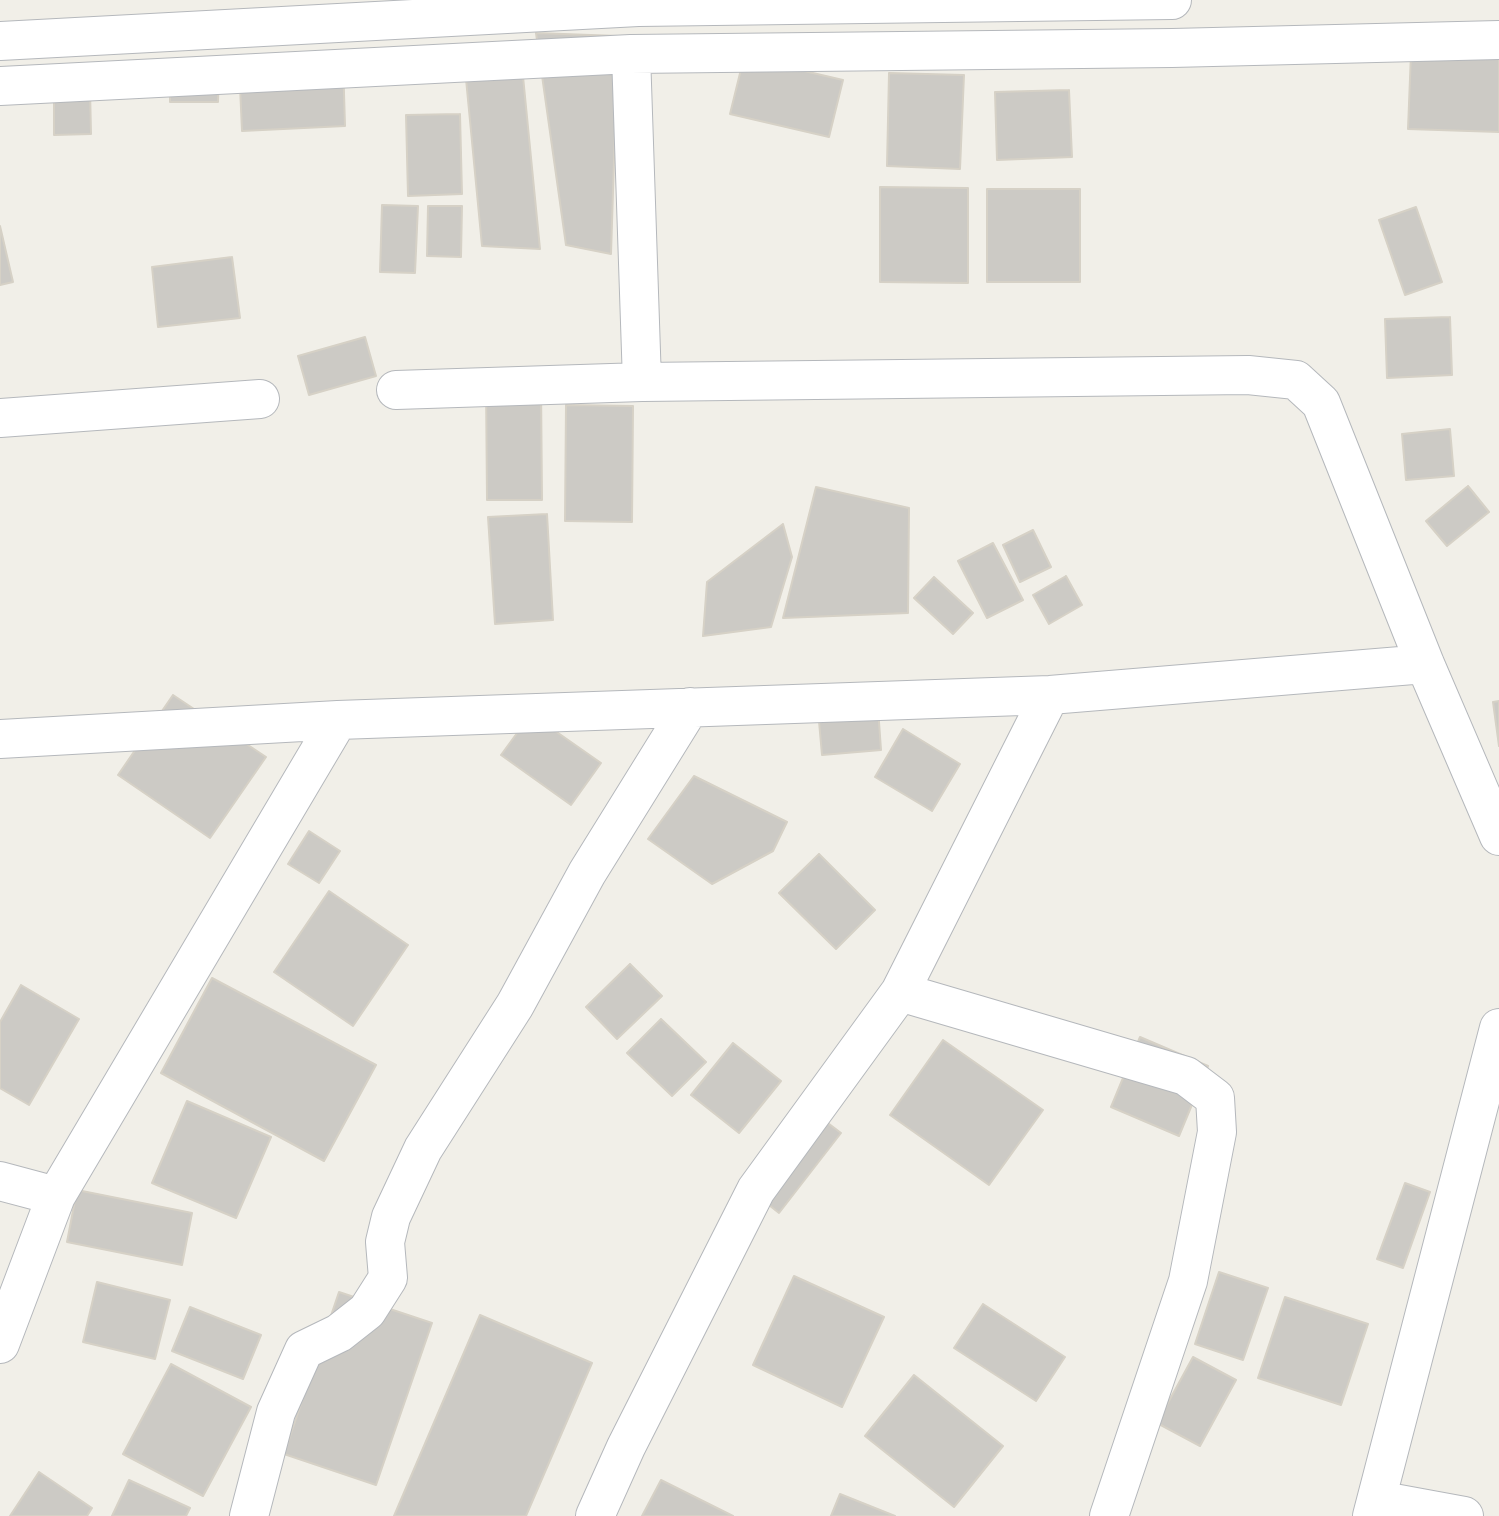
<!DOCTYPE html>
<html>
<head>
<meta charset="utf-8">
<style>
  body { margin:0 }
  canvas { display:block; background:#f1efe8 }
</style>
</head>
<body>
<canvas width="1499" height="1516"></canvas>
<script>
const ctx = document.querySelector('canvas').getContext('2d');
ctx.lineJoin = 'round';
function paint(path, color) { ctx.fillStyle = color; ctx.fill(path, 'evenodd'); }
const toPath = rows => new Path2D(rows.map(r => 'M' + r).join(''));
function strokePath(path, color, width, dash) { ctx.strokeStyle = color; ctx.lineWidth = width; ctx.lineCap = dash ? 'butt' : 'round'; ctx.setLineDash(dash || []); ctx.stroke(path); }
const building = toPath([
  [536,33,618,36,611,254,566,245,536,33],
  [1411,53,1499,56,1499,132,1408,129,1411,53],
  [521,56,540,249,482,246,464,58,521,56],
  [744,57,843,80,829,137,730,114,744,57],
  [343,60,345,126,242,131,239,64,343,60],
  [170,65,219,66,218,102,170,102,170,65],
  [889,73,964,75,960,169,887,166,889,73],
  [54,89,90,89,91,134,54,135,54,89],
  [1069,90,1072,157,997,160,995,92,1069,90],
  [460,114,462,194,408,196,406,115,460,114],
  [880,187,968,188,968,283,880,282,880,187],
  [987,189,1080,189,1080,282,987,282,987,189],
  [382,205,418,206,415,273,380,272,382,205],
  [428,206,462,206,461,257,427,256,428,206],
  [1416,207,1442,282,1405,295,1379,220,1416,207],
  [0,226,13,282,0,285,0,226],
  [232,257,240,318,158,327,152,267,232,257],
  [1450,317,1452,375,1387,378,1385,319,1450,317],
  [365,337,376,376,309,395,298,356,365,337],
  [486,383,541,383,542,500,487,500,486,383],
  [566,405,633,406,632,522,565,521,566,405],
  [1450,429,1454,476,1406,480,1402,434,1450,429],
  [1468,486,1489,512,1447,546,1426,521,1468,486],
  [816,487,909,508,908,613,783,618,816,487],
  [547,514,553,620,495,624,488,517,547,514],
  [783,524,792,557,771,627,703,636,707,582,783,524],
  [1033,530,1051,567,1020,582,1003,545,1033,530],
  [993,543,1023,600,987,618,958,561,993,543],
  [1066,576,1082,605,1049,624,1033,595,1066,576],
  [934,577,973,613,953,634,914,598,934,577],
  [877,694,881,750,822,755,817,699,877,694],
  [173,695,266,757,210,838,118,775,173,695],
  [1499,701,1499,746,1493,702,1499,701],
  [531,714,601,763,571,805,501,755,531,714],
  [903,729,960,764,932,811,875,777,903,729],
  [694,776,787,822,773,851,712,884,648,839,694,776],
  [309,831,340,851,319,883,288,864,309,831],
  [819,854,875,910,836,949,779,893,819,854],
  [329,891,408,945,353,1026,274,972,329,891],
  [630,964,662,996,617,1039,586,1007,630,964],
  [212,978,376,1065,324,1161,161,1073,212,978],
  [21,985,79,1019,29,1105,0,1088,0,1022,21,985],
  [661,1019,706,1062,672,1096,627,1053,661,1019],
  [1140,1037,1208,1066,1179,1136,1111,1107,1140,1037],
  [943,1040,1043,1110,989,1185,890,1115,943,1040],
  [733,1043,781,1081,739,1133,691,1095,733,1043],
  [187,1101,271,1137,236,1218,152,1183,187,1101],
  [816,1114,841,1133,779,1213,755,1194,816,1114],
  [1405,1183,1430,1192,1403,1268,1377,1259,1405,1183],
  [77,1190,192,1213,182,1265,67,1242,77,1190],
  [1219,1272,1268,1288,1243,1360,1195,1344,1219,1272],
  [794,1276,884,1317,842,1407,753,1365,794,1276],
  [97,1282,170,1300,155,1359,83,1342,97,1282],
  [339,1292,432,1323,376,1485,284,1454,339,1292],
  [1285,1297,1368,1324,1341,1405,1258,1378,1285,1297],
  [983,1304,1065,1357,1036,1401,954,1348,983,1304],
  [190,1307,261,1335,243,1379,172,1351,190,1307],
  [480,1315,592,1363,526,1516,394,1516,480,1315],
  [1193,1357,1236,1380,1200,1446,1157,1423,1193,1357],
  [171,1364,251,1407,203,1496,123,1454,171,1364],
  [914,1375,1003,1446,954,1507,865,1436,914,1375],
  [39,1472,92,1508,87,1516,10,1516,39,1472],
  [129,1480,190,1508,186,1516,112,1516,129,1480],
  [661,1480,733,1516,642,1516,661,1480],
  [840,1494,895,1516,831,1516,840,1494]
]);
const minor = toPath([
  [0,41,638,7,1172,0],
  [631,54,642,382],
  [0,86,631,54,1172,48,1499,40],
  [396,390,642,382,1248,375,1296,380,1321,403,1425,664,1499,836],
  [0,418,260,399],
  [0,739,338,720,1050,695,1425,664],
  [900,992,1186,1076,1215,1098,1217,1132,1188,1281,1109,1516],
  [0,1181,56,1196],
  [0,1344,56,1196,338,720],
  [1377,1500,1464,1516],
  [249,1516,276,1412,304,1350,339,1333,367,1311,388,1278,385,1242,391,1217,423,1149,515,1005,587,873,690,707],
  [595,1516,626,1447,756,1190,900,992,1050,695],
  [1372,1516,1499,1028]
]);
paint(building, '#cccac5');
strokePath(building, '#d6d1c6', 2);
strokePath(minor, '#b5b8bc', 40);
strokePath(minor, '#fff', 38);
</script>
</body>
</html>
